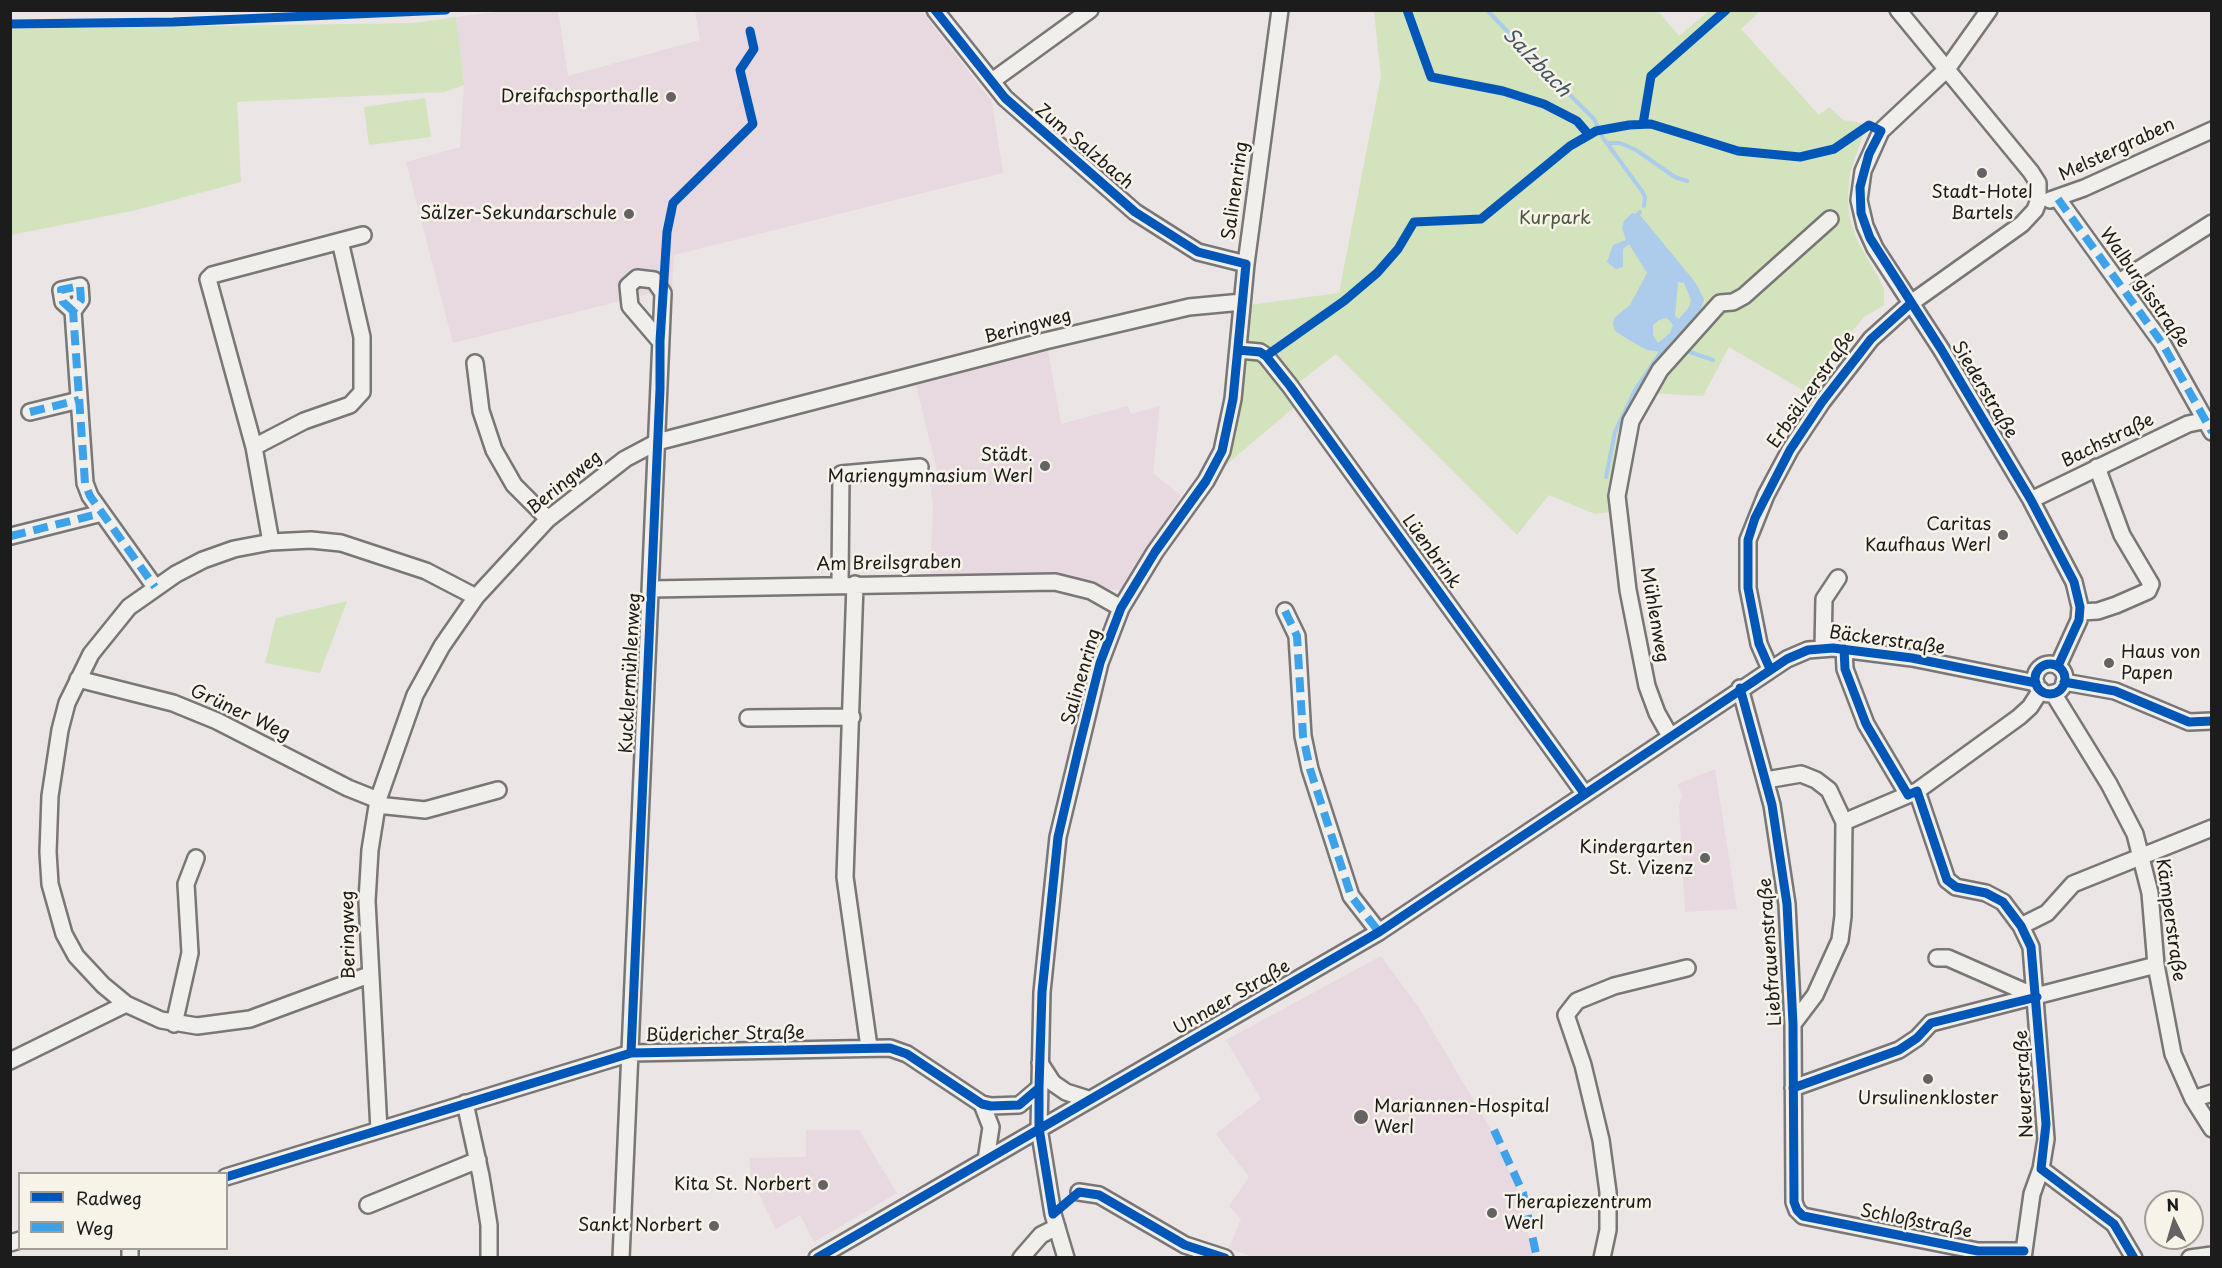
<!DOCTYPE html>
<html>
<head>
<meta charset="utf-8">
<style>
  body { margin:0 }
  #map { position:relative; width:2222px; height:1268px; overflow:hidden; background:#ebe5e5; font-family:"Playpen Sans",sans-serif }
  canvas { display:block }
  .frame { position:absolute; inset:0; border:12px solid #1c1c1c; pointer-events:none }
  .legend { position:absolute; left:18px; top:1172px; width:210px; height:78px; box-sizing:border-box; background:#f7f3e8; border:2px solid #9f9d96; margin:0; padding:8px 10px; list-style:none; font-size:18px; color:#1c1c1c }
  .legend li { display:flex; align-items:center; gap:12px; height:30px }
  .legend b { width:30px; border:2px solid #9f9d96 }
  .north { position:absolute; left:2144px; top:1190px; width:60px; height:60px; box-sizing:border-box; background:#f7f3e8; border:2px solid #9f9d96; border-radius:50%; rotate:355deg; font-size:16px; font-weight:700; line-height:24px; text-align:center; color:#1c1c1c }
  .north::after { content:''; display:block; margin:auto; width:21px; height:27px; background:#646262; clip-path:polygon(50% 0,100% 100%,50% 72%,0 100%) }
</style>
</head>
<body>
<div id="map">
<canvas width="2222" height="1268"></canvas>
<div class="frame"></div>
<ul class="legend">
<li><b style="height:8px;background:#0057b8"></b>Radweg</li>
<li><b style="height:8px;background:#3da2ea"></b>Weg</li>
</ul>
<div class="north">N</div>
</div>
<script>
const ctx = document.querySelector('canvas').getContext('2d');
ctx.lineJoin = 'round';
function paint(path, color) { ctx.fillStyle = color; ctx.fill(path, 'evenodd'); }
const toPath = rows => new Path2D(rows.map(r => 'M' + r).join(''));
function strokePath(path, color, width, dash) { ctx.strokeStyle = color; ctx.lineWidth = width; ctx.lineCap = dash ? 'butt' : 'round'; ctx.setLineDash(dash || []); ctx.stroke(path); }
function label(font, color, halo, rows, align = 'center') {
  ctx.font = font + ' "Playpen Sans",sans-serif'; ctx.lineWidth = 5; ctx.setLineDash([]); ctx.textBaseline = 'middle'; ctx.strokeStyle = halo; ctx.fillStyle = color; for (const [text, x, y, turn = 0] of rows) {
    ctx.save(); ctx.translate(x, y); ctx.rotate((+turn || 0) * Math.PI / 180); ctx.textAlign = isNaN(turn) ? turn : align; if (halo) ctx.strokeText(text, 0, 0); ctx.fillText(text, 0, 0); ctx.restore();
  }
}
const built = toPath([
  [513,10,558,11,568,76,700,40,695,11,921,10,992,102,1003,173,674,255,672,288,453,343,406,162,460,147,464,85,456,17],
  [1048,351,1061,424,1128,406,1131,414,1160,406,1153,473,1181,496,1120,590,1103,589,1056,575,930,576,933,507,930,481,939,479,916,385],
  [1715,769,1737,909,1685,912,1679,806,1682,795,1678,784],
  [1381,956,1419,1008,1493,1133,1520,1196,1533,1257,1255,1258,1229,1248,1241,1219,1229,1206,1249,1177,1216,1134,1261,1099,1226,1040],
  [806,1130,859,1130,897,1193,814,1242,800,1215,776,1229,750,1176,750,1158,806,1157]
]);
const green = toPath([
  [1374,11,1658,11,1679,36,1709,11,1760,11,1741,29,1819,115,1829,107,1843,120,1861,123,1864,132,1850,173,1848,197,1849,216,1856,238,1884,288,1884,305,1864,317,1813,379,1806,392,1729,347,1703,396,1650,393,1632,427,1624,466,1628,510,1595,514,1549,495,1517,535,1336,354,1298,383,1268,348,1252,346,1246,341,1249,305,1339,293,1381,76],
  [456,17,464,85,444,92,237,102,241,182,132,211,11,235,11,29,415,23],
  [425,98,431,137,369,145,364,107],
  [1255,358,1262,360,1298,404,1219,471,1241,364],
  [347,601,320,673,265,663,276,618]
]);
const water = toPath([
  [1632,213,1640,215,1695,282,1704,299,1701,309,1664,352,1647,350,1629,340,1615,331,1613,324,1614,318,1630,305,1647,273,1629,244,1623,249,1623,267,1616,269,1607,262,1613,245,1626,240,1622,228,1624,221],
  [1678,282,1684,283,1691,300,1689,307,1679,319,1675,316],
  [1667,318,1673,325,1670,333,1658,343,1653,335,1653,325,1659,320]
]);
const stream = toPath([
  [1487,10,1524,49,1539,71,1571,96,1594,119,1603,138,1642,191,1645,197,1644,206],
  [1607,143,1620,143,1636,150,1675,177,1687,181],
  [1637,215,1640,212],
  [1687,351,1713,360],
  [1606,477,1615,432,1635,390,1661,352]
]);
const minor = toPath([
  [935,10,1005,98,1135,212,1198,252,1246,264],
  [1989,10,1947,69,1881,131,1863,171,1859,200,1865,226,1875,248,1941,349,2031,500,2074,582,2080,607,2079,620,2058,666],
  [992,81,1090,10],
  [2058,199,2162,343,2212,432],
  [2050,200,2084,188,2212,130],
  [2119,282,2212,223],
  [73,311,63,302,61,290,80,286,81,300,73,311,85,483,90,496,155,587],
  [1238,350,1260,352,1266,356,1290,386,1584,793],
  [475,363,481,411,494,450,514,485,548,519],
  [30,412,79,400],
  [254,447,304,421,350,405,362,392,362,337,340,241],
  [2031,500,2188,424,2212,419],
  [11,536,102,513],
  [271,542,254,447,208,279,212,275,363,235],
  [855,584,845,877,869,1047],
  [840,585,841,474,920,467],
  [651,589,1055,582,1091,591,1121,608],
  [1285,611,1297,636,1303,736,1310,769,1351,896,1379,932],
  [2080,612,2098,611,2116,605,2148,591,2151,584,2122,535,2097,467],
  [1823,648,1824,599,1838,578],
  [1844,649,1845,669,1866,724,1908,795],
  '2035 679a15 15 0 1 1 30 0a15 15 0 1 1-30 0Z',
  [1770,669,1759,644,1748,588,1748,540,1766,495,1790,450,1822,402,1871,339,1911,303,2022,224,2035,210,2038,202,2038,183,2031,172,1898,10],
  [78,679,173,703,217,721,348,788,378,800],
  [2064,682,2115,691,2189,722,2212,721],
  [1740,688,1772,805,1787,904,1793,1024,1794,1202,1797,1210,1803,1216,1978,1251,2024,1251],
  [2053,693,2109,784,2135,834,2150,893,2156,965,2173,1054,2193,1099,2212,1129],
  [748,718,852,717],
  [1670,736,1657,713,1647,686,1628,590,1617,496,1631,421,1660,370,1720,303,1733,302,1744,296,1830,219],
  [1766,780,1801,774,1816,780,1829,790,1844,822,1917,791,2019,717,2030,707,2041,690],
  [1917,791,1947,880,1956,887,1986,893,2003,902,2021,926,2031,947,2046,1139,2041,1169,2032,1194,2023,1258],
  [377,805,425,810,498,790],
  [2021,926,2047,913,2073,884,2212,828],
  [1937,958,1948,958,2037,997],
  [369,975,250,1019,197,1026,161,1020,126,1004,103,985,76,956,64,934,50,884,48,852,50,796,60,730,67,703,91,654,129,607,176,574,203,560,234,549,271,542,311,540,341,543,426,571,476,597],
  [174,1024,190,953,186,884,196,858],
  [1793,1024,1815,995,1840,940,1843,916,1844,822],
  [10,1061,126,1004],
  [1040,1063,1053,1083,1066,1092,1088,1099],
  [1793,1088,1899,1050,1917,1038,1931,1023,2156,965],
  [2193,1099,2212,1093],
  [465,1103,481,1176,489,1225,489,1258],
  [982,1104,991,1127,986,1160],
  [379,1130,367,901,370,850,378,800,415,695,442,646,476,597,548,519,625,459,657,442,1045,341,1189,307,1242,302],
  [2041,1169,2114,1224,2134,1258],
  [226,1177,631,1053,890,1048,907,1054,982,1104,991,1106,1019,1105,1039,1088],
  [1079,1192,1099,1195,1185,1245,1225,1258],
  [368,1205,478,1160],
  [10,1243,20,1240],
  [130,1248,130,1258],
  [621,1258,663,293,654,280,637,278,628,286,630,306,660,341],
  [817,1258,1379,932,1787,659,1808,650,1833,648,1912,658,2036,683],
  [1021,1258,1041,1235,1057,1227],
  [1066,1258,1053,1214,1039,1128,1042,992,1058,837,1100,663,1121,608,1155,552,1206,481,1222,451,1233,399,1246,264,1280,10],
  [1602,1258,1608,1230,1608,1192,1601,1140,1583,1065,1566,1015,1577,1001,1614,986,1687,968],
  [2190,1258,2212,1255]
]);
const quiet = toPath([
  [2058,199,2162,343,2212,432],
  [73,311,63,302,61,290,80,286,81,300,73,311,85,483,90,496,155,587],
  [30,412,79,400],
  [11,536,102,513],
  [1285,611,1297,636,1303,736,1310,769,1351,896,1379,932],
  [1494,1130,1523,1193,1537,1258]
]);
const cycleway = toPath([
  [935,10,1005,98,1135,212,1198,252,1246,264,1233,399,1222,451,1206,481,1155,552,1121,608,1100,663,1079,747,1058,837,1042,992,1039,1088,1039,1128,1053,1214,1079,1192,1099,1195,1185,1245,1225,1258],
  [1407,10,1431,77,1503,91,1544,104,1577,121,1589,135],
  [10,24,173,22,446,10],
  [1643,124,1651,76,1726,10],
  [1238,350,1260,352,1266,356,1290,386,1584,793],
  [1266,356,1344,301,1377,273,1398,249,1414,222,1481,219,1570,146,1596,131,1629,125,1651,124,1738,151,1800,157,1834,149,1869,125,1881,131,1869,154,1860,187,1861,213,1870,238,1941,349,2031,500,2074,582,2080,607,2079,620,2058,666],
  [1844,649,1845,669,1866,724,1908,795,1917,791,1947,880,1956,887,1986,893,2003,902,2021,926,2031,947,2046,1124,2041,1169,2114,1224,2134,1258],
  '2035 679a15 15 0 1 1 30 0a15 15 0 1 1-30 0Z',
  [1770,669,1759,644,1748,588,1748,540,1755,518,1790,450,1822,402,1871,339,1911,303],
  [2064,682,2115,691,2189,722,2212,721],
  [1740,688,1772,805,1787,904,1793,1024,1794,1202,1797,1210,1803,1216,1978,1251,2024,1251],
  [631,1053,660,389,660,341,667,232,673,203,753,124,740,70,754,49,750,31],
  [1793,1088,1899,1050,1917,1038,1931,1023,2037,997],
  [226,1177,631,1053,890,1048,907,1054,982,1104,991,1106,1019,1105,1039,1088],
  [817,1258,1379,932,1787,659,1808,650,1833,648,1912,658,2036,683]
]);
const markers = [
  [671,97,6,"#646262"],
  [1982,173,6,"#646262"],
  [629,214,6,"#646262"],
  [1045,466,6,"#646262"],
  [2003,535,6,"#646262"],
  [2109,663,6,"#646262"],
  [1705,858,6,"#646262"],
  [1928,1079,6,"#646262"],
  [1361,1117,8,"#646262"],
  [823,1185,6,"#646262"],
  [1492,1213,6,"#646262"],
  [714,1226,6,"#646262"]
];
const poiNames = [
  ["Dreifachsporthalle",659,97],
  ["Stadt-Hotel",1982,193,"center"],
  ["Bartels",1982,214,"center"],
  ["Sälzer-Sekundarschule",617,214],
  ["Städt.",1033,456],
  ["Mariengymnasium Werl",1033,477],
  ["Caritas",1991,525],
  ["Kaufhaus Werl",1991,546],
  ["Haus von",2121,653,"left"],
  ["Papen",2121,674,"left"],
  ["Kindergarten",1693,848],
  ["St. Vizenz",1693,869],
  ["Ursulinenkloster",1928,1099,"center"],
  ["Mariannen-Hospital",1374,1107,"left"],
  ["Werl",1374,1128,"left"],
  ["Kita St. Norbert",811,1185],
  ["Therapiezentrum",1504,1203,"left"],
  ["Werl",1504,1224,"left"],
  ["Sankt Norbert",702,1226]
];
const streetNames = [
  ["Zum Salzbach",1084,147,40],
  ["Melstergraben",2117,150,-25],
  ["Salinenring",1236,191,-82],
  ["Walburgisstraße",2144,288,55],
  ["Beringweg",1028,327,-15],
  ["Erbsälzerstraße",1812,390,-55],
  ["Siederstraße",1984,390,59],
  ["Bachstraße",2108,441,-26],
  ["Beringweg",565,483,-39],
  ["Lüenbrink",1431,552,54],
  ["Am Breilsgraben",889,564,-1],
  ["Mühlenweg",1654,615,80],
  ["Bäckerstraße",1887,641,8],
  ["Kucklermühlenweg",631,673,-87],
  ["Salinenring",1082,677,-74],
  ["Grüner Weg",240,713,25],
  ["Kämperstraße",2170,920,82],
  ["Beringweg",349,935,-91],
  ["Liebfrauenstraße",1771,952,-94],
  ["Unnaer Straße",1232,998,-30],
  ["Büdericher Straße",725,1035,-1],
  ["Neuerstraße",2025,1084,-93],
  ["Schloßstraße",1916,1222,11]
];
const parkNames = [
  ["Kurpark",1555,219]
];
const waterNames = [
  ["Salzbach",1536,63,46]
];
paint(built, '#e7d9df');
paint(green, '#d2e3bd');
paint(water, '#adcbea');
strokePath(stream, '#adcbea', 4);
strokePath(minor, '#797676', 20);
strokePath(minor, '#f1efec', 15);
strokePath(quiet, '#3da2ea', 8, [15, 8]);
strokePath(cycleway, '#0057b8', 9);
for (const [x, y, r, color] of markers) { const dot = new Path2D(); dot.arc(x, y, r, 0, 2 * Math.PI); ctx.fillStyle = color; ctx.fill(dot); strokePath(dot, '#f7f3e8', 2); }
label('18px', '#1c1c1c', '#f7f3e8', poiNames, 'right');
label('18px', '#1c1c1c', '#f7f3e8', streetNames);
label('18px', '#4c5742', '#f7f3e8', parkNames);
label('italic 20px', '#455565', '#f7f3e8', waterNames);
</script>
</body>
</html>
